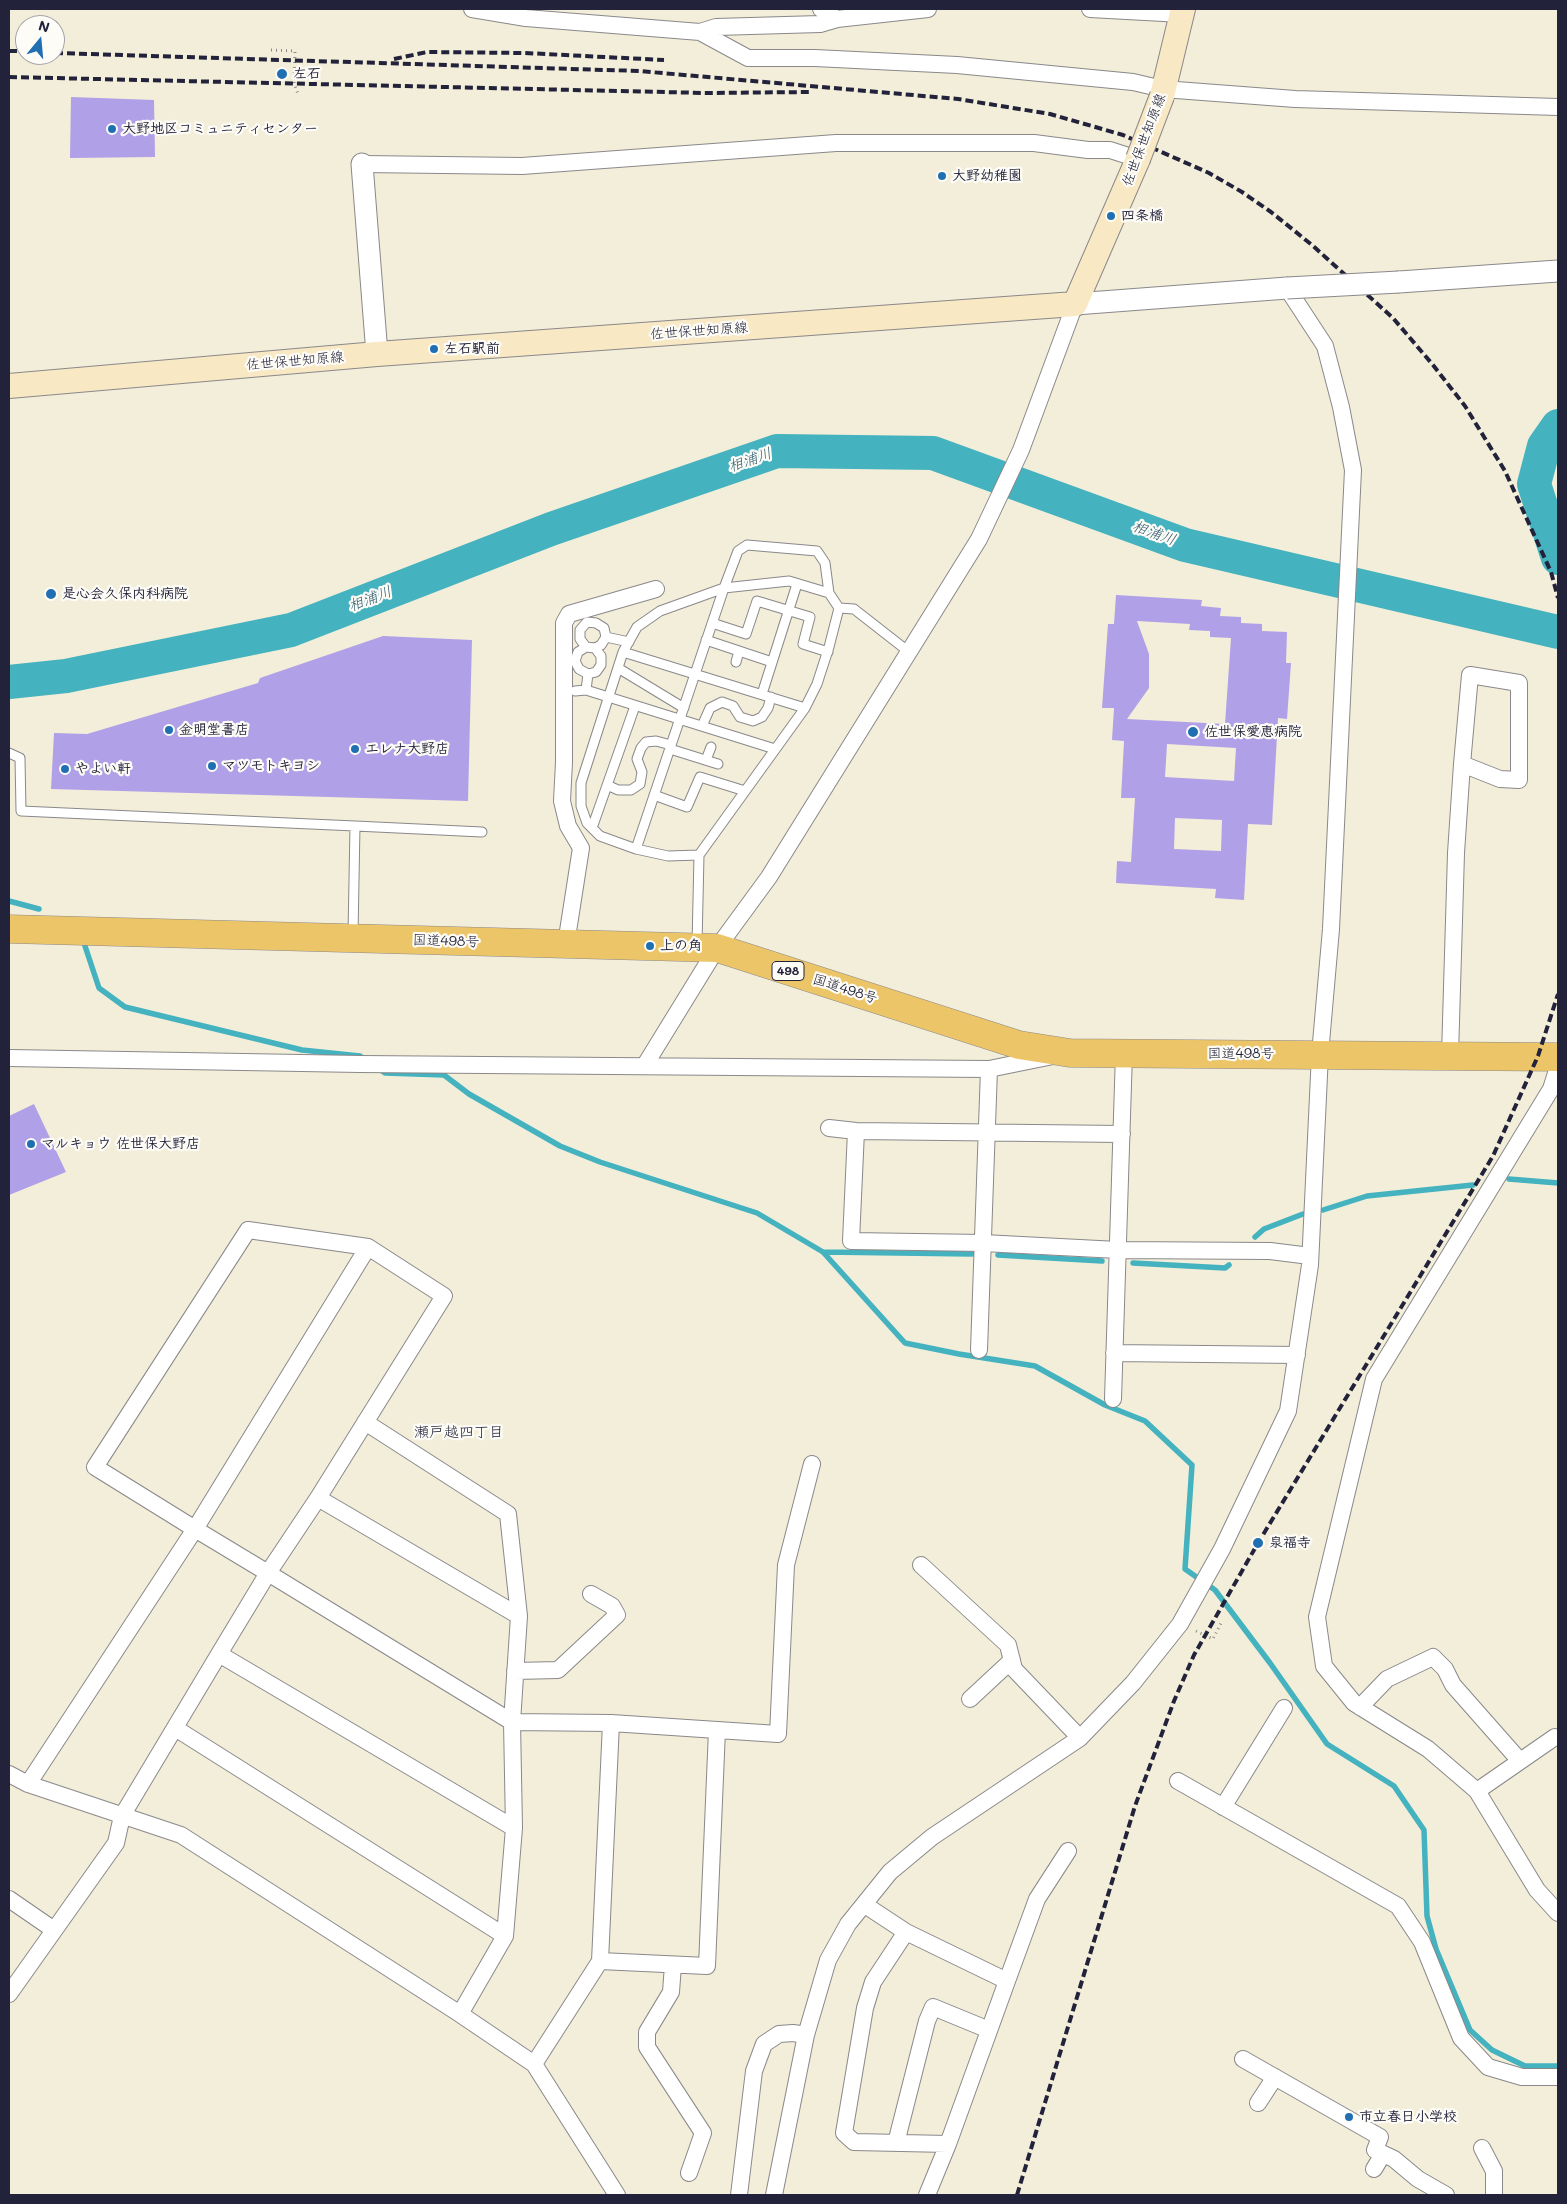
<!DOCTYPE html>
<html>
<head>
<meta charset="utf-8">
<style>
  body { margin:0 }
  #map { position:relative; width:1567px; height:2204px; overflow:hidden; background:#f3eed9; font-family:Mali,sans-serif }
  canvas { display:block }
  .frame { position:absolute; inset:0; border:10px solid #22223b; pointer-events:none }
  .north { position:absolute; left:15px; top:15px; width:50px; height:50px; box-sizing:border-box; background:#fdfcf7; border:1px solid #a5a5ac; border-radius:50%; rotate:17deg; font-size:14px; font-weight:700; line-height:20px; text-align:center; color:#22223b }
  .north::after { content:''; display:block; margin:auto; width:18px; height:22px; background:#1f6fb2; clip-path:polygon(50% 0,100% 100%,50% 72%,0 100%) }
</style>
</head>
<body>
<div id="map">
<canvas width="1567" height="2204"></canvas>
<div class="frame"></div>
<div class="north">N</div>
</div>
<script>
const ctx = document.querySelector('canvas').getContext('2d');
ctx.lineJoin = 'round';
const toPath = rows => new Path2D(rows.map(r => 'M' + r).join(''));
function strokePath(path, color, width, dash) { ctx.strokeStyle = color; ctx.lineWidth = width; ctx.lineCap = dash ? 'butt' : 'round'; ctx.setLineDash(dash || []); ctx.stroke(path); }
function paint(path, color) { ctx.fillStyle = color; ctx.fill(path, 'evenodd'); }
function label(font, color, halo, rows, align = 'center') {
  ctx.font = font + ' Mali,"Klee One",sans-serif'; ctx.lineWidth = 4.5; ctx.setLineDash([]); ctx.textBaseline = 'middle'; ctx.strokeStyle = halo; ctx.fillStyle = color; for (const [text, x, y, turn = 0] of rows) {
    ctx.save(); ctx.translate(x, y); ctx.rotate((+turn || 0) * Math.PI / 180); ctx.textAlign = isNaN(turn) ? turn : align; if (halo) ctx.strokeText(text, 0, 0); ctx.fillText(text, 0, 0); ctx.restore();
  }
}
const stream = toPath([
  [9,901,39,909],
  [85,946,99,988,125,1007,302,1050,360,1056,364,1059],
  [378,1068,385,1073,444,1075,469,1094,560,1146,600,1162,757,1213,823,1252,905,1343,959,1354,1035,1366,1105,1405,1145,1421,1192,1465,1185,1569,1215,1590,1270,1663,1327,1744,1394,1786,1424,1830,1427,1916,1436,1949,1470,2030,1492,2050,1525,2066,1558,2066],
  [1509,1179,1558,1183],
  [1323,1210,1367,1196,1473,1185],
  [1255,1237,1264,1229,1303,1214],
  [823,1252,972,1254],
  [998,1255,1102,1261],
  [1133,1263,1225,1268,1229,1265]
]);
const river = toPath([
  [1558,426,1544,446,1534,484,1558,558],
  [9,682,66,676,291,630,551,529,777,451,933,453,1185,545,1558,632]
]);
const building = toPath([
  [71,97,154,100,155,157,70,158],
  [1116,595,1202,600,1201,606,1221,608,1220,616,1241,617,1241,623,1262,624,1262,631,1287,632,1286,663,1291,663,1287,719,1278,718,1272,825,1248,824,1244,900,1215,898,1216,889,1116,883,1117,861,1131,862,1135,798,1121,798,1124,741,1112,740,1114,708,1102,708,1108,624,1114,624],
  [1137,621,1190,624,1189,630,1210,631,1210,637,1231,638,1225,724,1127,719,1149,688,1149,654],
  [1167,744,1236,748,1234,781,1165,777],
  [1175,818,1222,820,1221,851,1174,849],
  [383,636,472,640,468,801,51,789,54,733,87,734,258,683,260,678],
  [34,1104,66,1172,9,1195,9,1116]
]);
const path = toPath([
  [271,50,295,51,294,83,298,94],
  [1196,1631,1213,1639,1221,1623]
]);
const service = toPath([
  [789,581,829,593,839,608,829,647,817,684,805,708,699,855,668,856,636,849,600,836,587,823,581,806,581,783,623,652,637,627,660,611,724,588,789,581],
  [839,608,854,609,909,652],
  [712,623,746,634,757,601,810,617,803,644,828,652],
  [606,637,601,645,595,648,586,647,580,639,580,630,587,622,596,623,604,628,606,637,629,642],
  [706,640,772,662],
  [586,647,578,652,575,661,579,669,588,674],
  [623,652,805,708],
  [736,662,739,651],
  [618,668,684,708],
  [586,690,588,674,596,672,601,665,601,656,595,648],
  [575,691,586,690,775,749],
  [762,694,797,584],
  [702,726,710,708,722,702,733,706,740,717,753,721,762,717,768,708,771,697],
  [670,749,718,764],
  [9,753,20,758,21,811,355,826,353,935],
  [706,760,711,747],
  [607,785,618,790,631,790,640,784,642,772,637,759,641,748,646,742,656,741,671,745],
  [654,795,687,807,700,777,745,791],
  [355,826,482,832],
  [592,828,635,706],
  [636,849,724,588,738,551,747,545,817,551,825,563,829,593],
  [697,945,699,855]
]);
const minor = toPath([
  [472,9,526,18,700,32,748,58,815,58,957,65,1133,82,1163,89,1295,99,1558,107],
  [821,9,837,19,928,9],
  [1090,9,1182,14],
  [700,32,716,27,820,24,837,19],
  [362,164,522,166,836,143,1034,143,1088,150,1110,150,1138,159],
  [566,944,581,848,568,826,562,801,564,762,564,623,569,614,656,589],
  [1450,1055,1456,853,1462,764,1470,675,1519,683,1519,780,1500,779,1462,764],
  [9,1058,360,1064,989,1069,1053,1056],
  [645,1065,717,948,769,877,979,539,1021,450,1075,304],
  [1558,1067,1551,1089,1374,1379,1317,1617,1324,1666,1354,1703,1428,1749,1477,1791,1537,1890,1558,1913],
  [829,1128,856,1131,1122,1134],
  [856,1131,851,1241,983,1243,1118,1250,1270,1251,1310,1256],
  [979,1350,989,1069],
  [1114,1353,1297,1355],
  [1113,1399,1124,1053],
  [365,1422,508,1514,519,1616,512,1722,514,1828,505,1936,460,2014],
  [318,1498,519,1616],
  [921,1565,1008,1645,1014,1669,1080,1738],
  [219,1654,514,1828],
  [515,1671,558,1670,617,1615,612,1606,591,1594],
  [970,1699,1012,1660],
  [1360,1707,1387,1679,1433,1657,1445,1669,1453,1685,1520,1761],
  [175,1728,505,1936],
  [9,1774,28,1784,181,1835,460,2014,534,2064,617,2195],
  [1178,1781,1398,1906,1422,1942,1461,2038,1488,2067,1522,2077,1558,2077],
  [28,1784,195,1529,368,1247],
  [1477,1791,1555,1737,1558,1738],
  [1223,1807,1284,1708],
  [9,1899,54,1930],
  [865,1905,906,1932,1007,1981,948,2144,854,2142,844,2133,865,2008,873,1982,906,1932],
  [600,1961,707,1966,717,1730],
  [673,1965,671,1992,647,2032,647,2047,703,2133,689,2173],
  [1007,1981,1037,1899,1068,1851],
  [9,1994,116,1843,122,1816,219,1654,268,1573,318,1498,444,1296,368,1247,248,1230,95,1467,195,1529,268,1573,512,1722,611,1723,778,1734,786,1565,812,1464],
  [1243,2059,1380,2137,1375,2150,1394,2159,1418,2179,1446,2195],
  [534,2064,600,1961,611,1723],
  [1258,2103,1275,2077],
  [896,2143,927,2021,933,2007,989,2030],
  [1482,2148,1494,2171,1494,2195],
  [1374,2169,1383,2154],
  [739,2195,754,2071,764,2044,779,2034,793,2033,806,2035],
  [774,2195,806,2035,828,1960,848,1924,890,1872,932,1837,1080,1738,1133,1683,1180,1624,1222,1549,1288,1411,1310,1265,1320,1054,1331,929,1353,470,1341,407,1325,346,1287,288],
  [927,2195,948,2144]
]);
const tertiary = toPath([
  [362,164,377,354],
  [1399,282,1558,271],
  [1075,304,1287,288]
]);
const secondary = toPath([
  [1162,96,1183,9],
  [9,386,377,354,1075,304,1138,159]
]);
const trunk = toPath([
  [9,929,717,948,1019,1045,1070,1053,1558,1057]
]);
const rail = toPath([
  [9,51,25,51],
  [55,53,639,71,958,99,1050,114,1123,135,1209,173,1242,192,1271,212,1312,245,1393,318,1433,365,1465,406,1505,471,1551,572,1558,598],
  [394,59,427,52,525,53,664,60],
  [9,77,706,93,811,92],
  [1017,2195,1135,1806,1174,1701,1194,1655,1258,1543,1493,1156,1538,1056,1558,994]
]);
const tertiaryBridge = toPath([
  [1287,288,1399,282]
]);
const secondaryBridge = toPath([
  [1138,159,1162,96]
]);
const markers = [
  [282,74,6,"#1f6fb2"],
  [112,129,5,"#1f6fb2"],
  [942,176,5,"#1f6fb2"],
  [1111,216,5,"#1f6fb2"],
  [434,349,5,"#1f6fb2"],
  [51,594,6,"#1f6fb2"],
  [169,730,5,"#1f6fb2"],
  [1193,732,6,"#1f6fb2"],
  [355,749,5,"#1f6fb2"],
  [212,766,5,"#1f6fb2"],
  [65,769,5,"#1f6fb2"],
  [650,946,5,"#1f6fb2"],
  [31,1144,5,"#1f6fb2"],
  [1258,1543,6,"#1f6fb2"],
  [1349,2117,5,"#1f6fb2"]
];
const shields = [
  [788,971,32]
];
const shieldNames = [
  ["498",788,971]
];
const poiNames = [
  ["左石",293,74],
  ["大野地区コミュニティセンター",122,129],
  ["大野幼稚園",952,176],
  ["四条橋",1121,216],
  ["左石駅前",444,349],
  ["是心会久保内科病院",62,594],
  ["金明堂書店",179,730],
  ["佐世保愛恵病院",1204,732],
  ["エレナ大野店",365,749],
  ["マツモトキヨシ",222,766],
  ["やよい軒",75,769],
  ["上の角",660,946],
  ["マルキョウ 佐世保大野店",41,1144],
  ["泉福寺",1269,1543],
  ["市立春日小学校",1359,2117]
];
const streetNames = [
  ["佐世保世知原線",1144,140,-69],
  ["佐世保世知原線",699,331,-4],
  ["佐世保世知原線",295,361,-5],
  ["国道498号",446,941,2],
  ["国道498号",845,989,18],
  ["国道498号",1241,1054]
];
const waterNames = [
  ["相浦川",750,460,-19],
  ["相浦川",1154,533,20],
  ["相浦川",370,599,-21]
];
const neighbourhoodNames = [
  ["瀬戸越四丁目",459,1432]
];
strokePath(stream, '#44b2bf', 5.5);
strokePath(river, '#44b2bf', 34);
paint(building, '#b0a0e8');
strokePath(service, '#8a888a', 11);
strokePath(minor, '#8a888a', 18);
strokePath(tertiary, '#8a888a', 23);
strokePath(secondary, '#8a888a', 26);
strokePath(trunk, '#8a888a', 29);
strokePath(path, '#8a888a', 3, [1, 4]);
strokePath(service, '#fff', 9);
strokePath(minor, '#fff', 16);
strokePath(tertiary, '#fff', 21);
strokePath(secondary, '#f8e8c3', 24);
strokePath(trunk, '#edc569', 28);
strokePath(rail, '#22223b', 4, [8, 4]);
strokePath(tertiaryBridge, '#8a888a', 23, []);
strokePath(secondaryBridge, '#8a888a', 26, []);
strokePath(tertiaryBridge, '#fff', 21);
strokePath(secondaryBridge, '#f8e8c3', 24);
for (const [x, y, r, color] of markers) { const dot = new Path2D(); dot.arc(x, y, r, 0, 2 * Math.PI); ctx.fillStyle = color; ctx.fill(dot); strokePath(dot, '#fdfcf7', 2); }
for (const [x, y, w] of shields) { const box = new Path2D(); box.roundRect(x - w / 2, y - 9.5, w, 19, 4); ctx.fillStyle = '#fdfcf7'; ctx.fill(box); strokePath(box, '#22223b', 1); }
label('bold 12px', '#22223b', null, shieldNames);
label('bold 14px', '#22223b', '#fdfcf7', poiNames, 'left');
label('14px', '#22223b', '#fdfcf7', streetNames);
label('italic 15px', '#305c70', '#fdfcf7', waterNames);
label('15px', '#22223b', '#fdfcf7', neighbourhoodNames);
</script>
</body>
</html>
